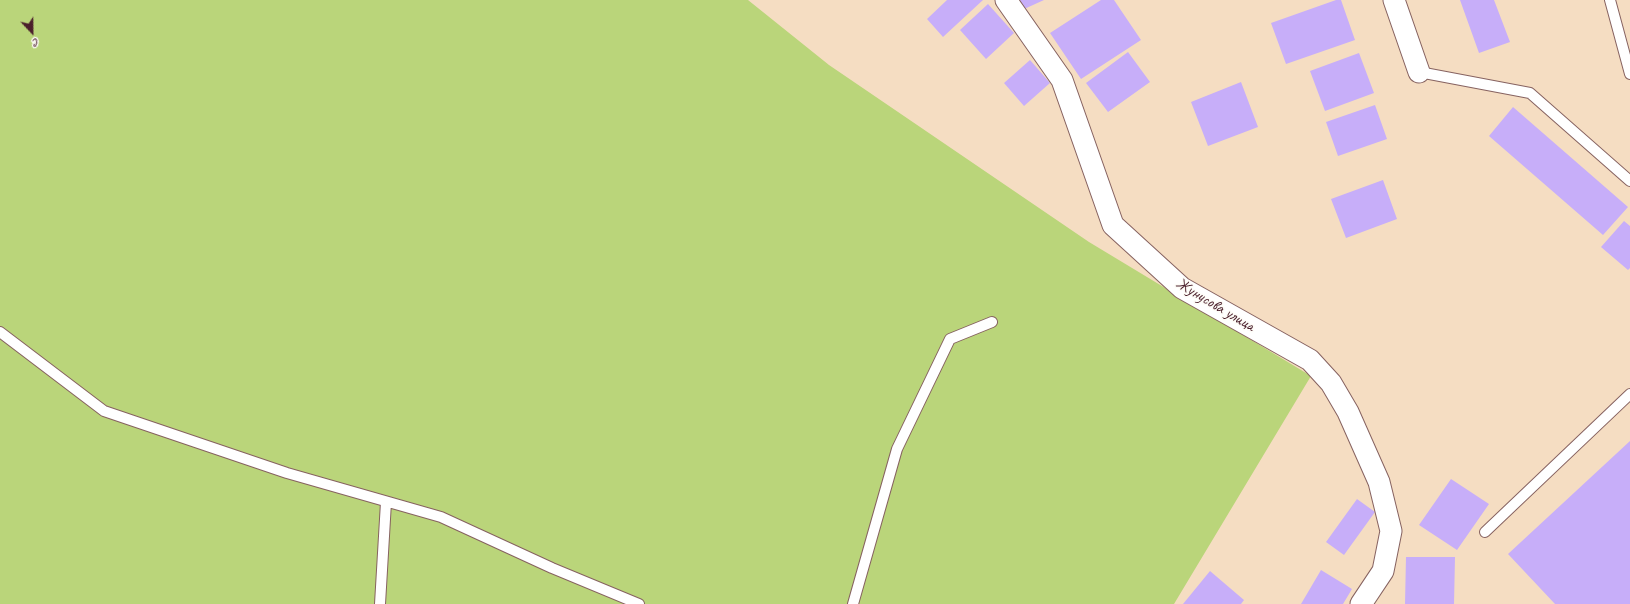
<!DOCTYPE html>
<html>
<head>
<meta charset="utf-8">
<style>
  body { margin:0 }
  #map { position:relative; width:1630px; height:604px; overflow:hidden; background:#f5ddc2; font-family:Caveat,sans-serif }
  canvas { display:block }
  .north { position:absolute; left:12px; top:12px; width:40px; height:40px; -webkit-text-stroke:3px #fdfcf7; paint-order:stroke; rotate:158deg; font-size:11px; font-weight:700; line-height:16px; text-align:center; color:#4a1f2b }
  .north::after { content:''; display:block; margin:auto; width:14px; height:18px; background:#4a1f2b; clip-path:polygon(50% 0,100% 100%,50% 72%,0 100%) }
</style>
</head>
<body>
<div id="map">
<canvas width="1630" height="604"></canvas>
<div class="north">С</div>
</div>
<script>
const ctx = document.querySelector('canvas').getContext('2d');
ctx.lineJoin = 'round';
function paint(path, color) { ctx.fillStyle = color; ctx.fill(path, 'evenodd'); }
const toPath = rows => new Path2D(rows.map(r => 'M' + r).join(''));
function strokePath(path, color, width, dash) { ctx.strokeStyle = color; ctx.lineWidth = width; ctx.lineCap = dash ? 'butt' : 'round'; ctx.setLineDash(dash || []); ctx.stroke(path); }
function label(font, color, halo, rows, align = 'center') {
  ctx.font = font + ' Caveat,sans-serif'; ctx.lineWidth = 3; ctx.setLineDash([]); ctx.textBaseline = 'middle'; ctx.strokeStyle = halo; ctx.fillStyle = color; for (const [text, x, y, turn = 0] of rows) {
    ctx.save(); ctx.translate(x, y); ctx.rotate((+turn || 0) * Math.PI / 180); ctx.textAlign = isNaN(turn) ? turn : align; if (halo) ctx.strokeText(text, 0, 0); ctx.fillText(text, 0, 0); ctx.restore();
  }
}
const green = toPath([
  [0,0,748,0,829,65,1089,242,1311,376,1174,604,0,604]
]);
const building = toPath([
  [947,0,983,0,943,37,927,19],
  [1017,0,1044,0,1022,10],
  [1101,0,1114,0,1141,40,1081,79,1050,33],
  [1336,0,1341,0,1355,40,1286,64,1271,23],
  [1460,0,1494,0,1510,42,1479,53],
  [988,4,1014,33,986,59,960,30],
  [1128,52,1150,82,1108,112,1086,83],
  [1359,53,1374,93,1325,111,1310,71],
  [1030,60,1050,83,1024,106,1004,83],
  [1241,82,1258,127,1208,146,1191,102],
  [1375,105,1387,139,1338,156,1326,122],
  [1513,107,1628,207,1603,235,1489,136],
  [1383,180,1397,219,1346,238,1331,199],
  [1624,221,1630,226,1630,268,1628,270,1601,247],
  [1630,441,1630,604,1555,604,1508,554],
  [1451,479,1489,504,1457,550,1419,525],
  [1357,499,1375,512,1344,555,1326,542],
  [1406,557,1455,557,1454,604,1405,604],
  [1321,570,1352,589,1343,604,1301,604],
  [1210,571,1244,600,1241,604,1183,604]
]);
const lane = toPath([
  [1610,0,1630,74],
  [1419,72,1530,93,1630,181],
  [0,332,104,411,287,473,441,517,552,568,639,604],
  [1485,532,1630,394],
  [380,604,386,502],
  [853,604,897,449,950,339,992,322]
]);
const street = toPath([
  [1006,0,1062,80,1113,225,1182,288,1310,360,1331,383,1348,412,1379,482,1391,531,1383,571,1361,604],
  [1394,0,1419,72]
]);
const streetNames = [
  ["Жунусова улица",1215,305,31]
];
paint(green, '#bad57a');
paint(building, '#c7aef9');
strokePath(lane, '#866260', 12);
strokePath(street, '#866260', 23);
strokePath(lane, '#fff', 10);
strokePath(street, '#fff', 21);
label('16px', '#4a1f2b', '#fdfcf7', streetNames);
</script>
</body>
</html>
